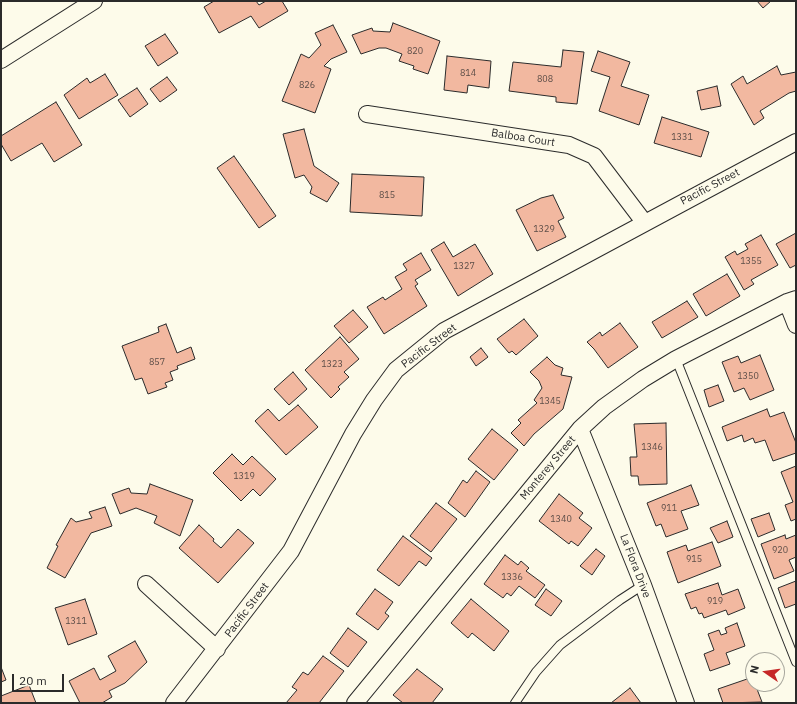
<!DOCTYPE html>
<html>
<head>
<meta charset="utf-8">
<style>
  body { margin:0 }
  #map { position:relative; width:797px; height:704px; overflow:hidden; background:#fdfbea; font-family:"IBM Plex Sans",sans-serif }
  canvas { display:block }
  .frame { position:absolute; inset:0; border:2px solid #2b2b2b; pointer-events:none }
  .north { position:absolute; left:745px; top:652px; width:40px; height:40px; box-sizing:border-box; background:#fdfbea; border:1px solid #a9a89e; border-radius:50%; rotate:283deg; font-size:11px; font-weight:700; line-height:16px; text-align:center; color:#2b2b2b }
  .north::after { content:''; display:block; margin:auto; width:14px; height:18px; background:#c62828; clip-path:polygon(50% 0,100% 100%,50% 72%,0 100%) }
  .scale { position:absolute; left:12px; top:674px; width:52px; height:18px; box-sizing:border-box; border:2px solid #2b2b2b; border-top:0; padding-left:5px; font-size:12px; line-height:14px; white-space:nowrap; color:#2b2b2b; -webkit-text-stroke:3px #fdfbea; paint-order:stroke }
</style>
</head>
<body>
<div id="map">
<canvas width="797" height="704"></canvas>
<div class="frame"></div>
<div class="north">N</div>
<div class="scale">20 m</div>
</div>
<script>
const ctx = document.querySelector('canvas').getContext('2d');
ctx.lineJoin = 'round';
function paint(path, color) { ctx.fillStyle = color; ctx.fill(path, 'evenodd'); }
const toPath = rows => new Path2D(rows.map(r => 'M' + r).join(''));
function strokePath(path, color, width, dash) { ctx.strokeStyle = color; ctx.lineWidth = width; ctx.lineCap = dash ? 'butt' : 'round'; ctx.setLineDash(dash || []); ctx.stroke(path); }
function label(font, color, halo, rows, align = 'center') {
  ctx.font = font + ' "IBM Plex Sans",sans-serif'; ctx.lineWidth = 3; ctx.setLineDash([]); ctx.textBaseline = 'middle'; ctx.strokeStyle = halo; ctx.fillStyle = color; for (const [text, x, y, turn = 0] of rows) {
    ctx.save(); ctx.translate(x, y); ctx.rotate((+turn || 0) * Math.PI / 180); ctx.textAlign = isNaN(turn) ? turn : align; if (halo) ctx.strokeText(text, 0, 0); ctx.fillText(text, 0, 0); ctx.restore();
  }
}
const building = toPath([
  [214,1,256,1,259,5,266,1,282,1,288,11,259,28,251,16,219,33,204,7,214,1],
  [757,1,771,1,763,8,757,1],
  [393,23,440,41,428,74,413,69,414,66,399,61,402,54,386,48,379,48,361,54,352,35,372,28,373,31,390,32,393,23],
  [333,25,347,52,331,59,324,66,331,69,315,113,282,101,301,54,309,58,321,45,315,33,333,25],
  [165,34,178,53,158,66,145,46,165,34],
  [563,50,584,52,577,104,556,102,556,97,509,91,513,62,561,67,563,50],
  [598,51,630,62,621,86,649,95,639,125,599,111,610,77,591,71,598,51],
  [447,56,491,61,489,88,468,85,467,93,444,90,447,56],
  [777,66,781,75,796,72,796,91,789,93,760,111,764,118,754,125,731,84,743,76,747,84,777,66],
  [105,74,118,95,79,119,64,95,87,78,90,83,105,74],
  [167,77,177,90,160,102,150,89,167,77],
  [717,86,721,106,701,110,697,91,717,86],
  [137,88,148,104,130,117,118,100,137,88],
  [56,102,82,145,54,162,42,143,11,161,1,144,1,136,56,102],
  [662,117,709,132,701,157,654,143,662,117],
  [304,129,314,166,339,183,327,202,310,193,312,187,304,175,295,178,283,134,304,129],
  [234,156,276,216,259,228,217,168,234,156],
  [352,174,424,177,422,216,350,212,352,174],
  [553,195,564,218,558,221,566,237,537,251,516,210,541,198,553,195],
  [796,233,796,265,790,268,776,244,796,233],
  [761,235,778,265,751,280,754,284,744,290,725,257,735,251,737,255,748,249,745,244,761,235],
  [444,242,453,257,475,244,493,274,458,296,431,250,444,242],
  [421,253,431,270,415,280,418,284,415,286,427,306,384,334,367,307,383,297,385,300,402,289,395,277,407,270,403,264,421,253],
  [727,274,740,296,706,316,693,294,727,274],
  [687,301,698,317,662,338,652,322,687,301],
  [353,310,368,327,349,343,334,326,353,310],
  [524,319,538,336,516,355,512,351,509,353,497,339,524,319],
  [620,323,638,347,608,368,594,349,587,342,600,332,602,336,620,323],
  [166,324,177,353,191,347,195,359,177,366,178,369,170,372,173,380,165,383,167,387,148,394,142,378,135,380,122,346,159,332,158,327,166,324],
  [340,337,359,359,344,372,349,377,338,387,340,389,331,398,305,370,340,337],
  [481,348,488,357,476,366,470,357,481,348],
  [760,355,774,390,750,400,744,388,734,392,722,362,738,356,741,363,760,355],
  [547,357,555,365,563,368,561,375,572,377,563,409,534,434,524,446,511,433,521,423,518,420,537,403,534,400,542,388,539,381,530,372,547,357],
  [293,372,307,389,289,405,274,389,293,372],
  [718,385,724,401,709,407,704,390,718,385],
  [298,405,318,427,286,455,255,421,268,409,279,421,298,405],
  [767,409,770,417,784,412,796,443,796,453,773,461,765,440,755,443,753,438,744,442,742,435,727,441,722,427,767,409],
  [666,423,667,484,639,485,638,476,631,476,630,457,637,457,634,424,666,423],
  [492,429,518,450,494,480,468,459,492,429],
  [232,454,243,465,252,456,276,479,260,496,253,489,241,501,213,473,232,454],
  [796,466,796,519,791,521,785,505,793,502,781,472,796,466],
  [476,471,490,482,465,517,448,503,463,480,467,483,476,471],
  [150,484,193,500,180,536,154,523,157,516,136,508,120,514,112,494,129,488,131,493,147,494,150,484],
  [691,485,699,505,681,511,688,529,666,537,661,524,656,526,647,503,691,485],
  [559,494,583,513,579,518,592,528,578,546,571,541,569,544,539,521,559,494],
  [436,503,457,519,431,552,410,536,436,503],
  [105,507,112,526,91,533,65,578,47,568,58,546,56,545,71,518,76,522,92,518,89,512,105,507],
  [769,513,775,530,758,537,751,519,769,513],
  [727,521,733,537,718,543,710,528,727,521],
  [199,525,214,539,213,541,221,548,238,529,254,543,218,583,179,548,199,525],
  [785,535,786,539,796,535,796,557,789,560,794,571,774,579,761,544,785,535],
  [403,536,432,558,426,566,419,561,399,586,377,570,403,536],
  [712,542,721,566,678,583,667,552,686,545,688,551,712,542],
  [596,549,605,556,592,575,580,566,596,549],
  [505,555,518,565,521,561,529,568,526,571,545,585,535,598,519,586,511,596,507,593,503,598,484,584,505,555],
  [796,581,796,604,785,608,778,588,796,581],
  [718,583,722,595,738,589,745,608,728,615,726,610,704,618,702,613,699,614,696,607,691,609,685,594,718,583],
  [375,589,393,602,385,613,389,616,378,630,356,614,375,589],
  [546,589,562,601,551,616,535,605,546,589],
  [85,599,97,634,68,645,55,608,85,599],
  [471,599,509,631,494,651,472,633,468,638,451,623,471,599],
  [737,623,745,646,726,653,730,664,710,671,704,654,714,650,708,634,719,630,721,635,727,633,725,628,737,623],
  [348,628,367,642,348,667,330,653,348,628],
  [135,641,147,662,125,683,109,691,112,697,102,703,80,703,69,681,94,668,100,680,116,671,108,656,135,641],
  [323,656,344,671,319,703,286,703,297,690,292,687,303,672,308,675,323,656],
  [1,667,6,680,1,682,1,667],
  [417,669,443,689,432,703,403,703,393,695,417,669],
  [753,677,753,684,755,684,762,702,723,703,718,689,753,677],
  [29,685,36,703,1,703,1,696,29,685],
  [630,688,641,703,611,703,630,688]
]);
const lane = toPath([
  [676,359,796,662],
  [515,703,536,672,560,645,620,600,643,585]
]);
const street = toPath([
  [1,60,94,1],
  [367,114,569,145,594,156,644,222],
  [787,302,796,325],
  [580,429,643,585,686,703],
  [146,584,217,649],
  [174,703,291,551,353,434,374,400,396,370,444,331,796,142],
  [355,703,580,429,604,407,643,379,676,359,787,302,796,299]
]);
const numberNames = [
  ["820",415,51],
  ["814",468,73],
  ["808",545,79],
  ["826",307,85],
  ["1331",682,137],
  ["815",387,195],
  ["1329",544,229],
  ["1355",751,261],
  ["1327",464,266],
  ["857",157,362],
  ["1323",332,364],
  ["1350",748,376],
  ["1345",550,401],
  ["1346",652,447],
  ["1319",244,476],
  ["911",669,508],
  ["1340",561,519],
  ["920",780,550],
  ["915",694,559],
  ["1336",512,577],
  ["919",715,601],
  ["1311",76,621]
];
const streetNames = [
  ["Balboa Court",523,138,9],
  ["Pacific Street",710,187,-28],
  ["Pacific Street",429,346,-37],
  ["Monterey Street",548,468,-50],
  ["La Flora Drive",635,566,69],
  ["Pacific Street",247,610,-53]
];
paint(building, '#f2b8a0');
strokePath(building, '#2b2b2b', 1);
strokePath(lane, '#2b2b2b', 10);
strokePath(street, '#2b2b2b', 18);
strokePath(lane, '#fdfbea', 8);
strokePath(street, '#fdfbea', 16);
label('9px', '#5d4e48', null, numberNames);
label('11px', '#2b2b2b', '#fdfbea', streetNames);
</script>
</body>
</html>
